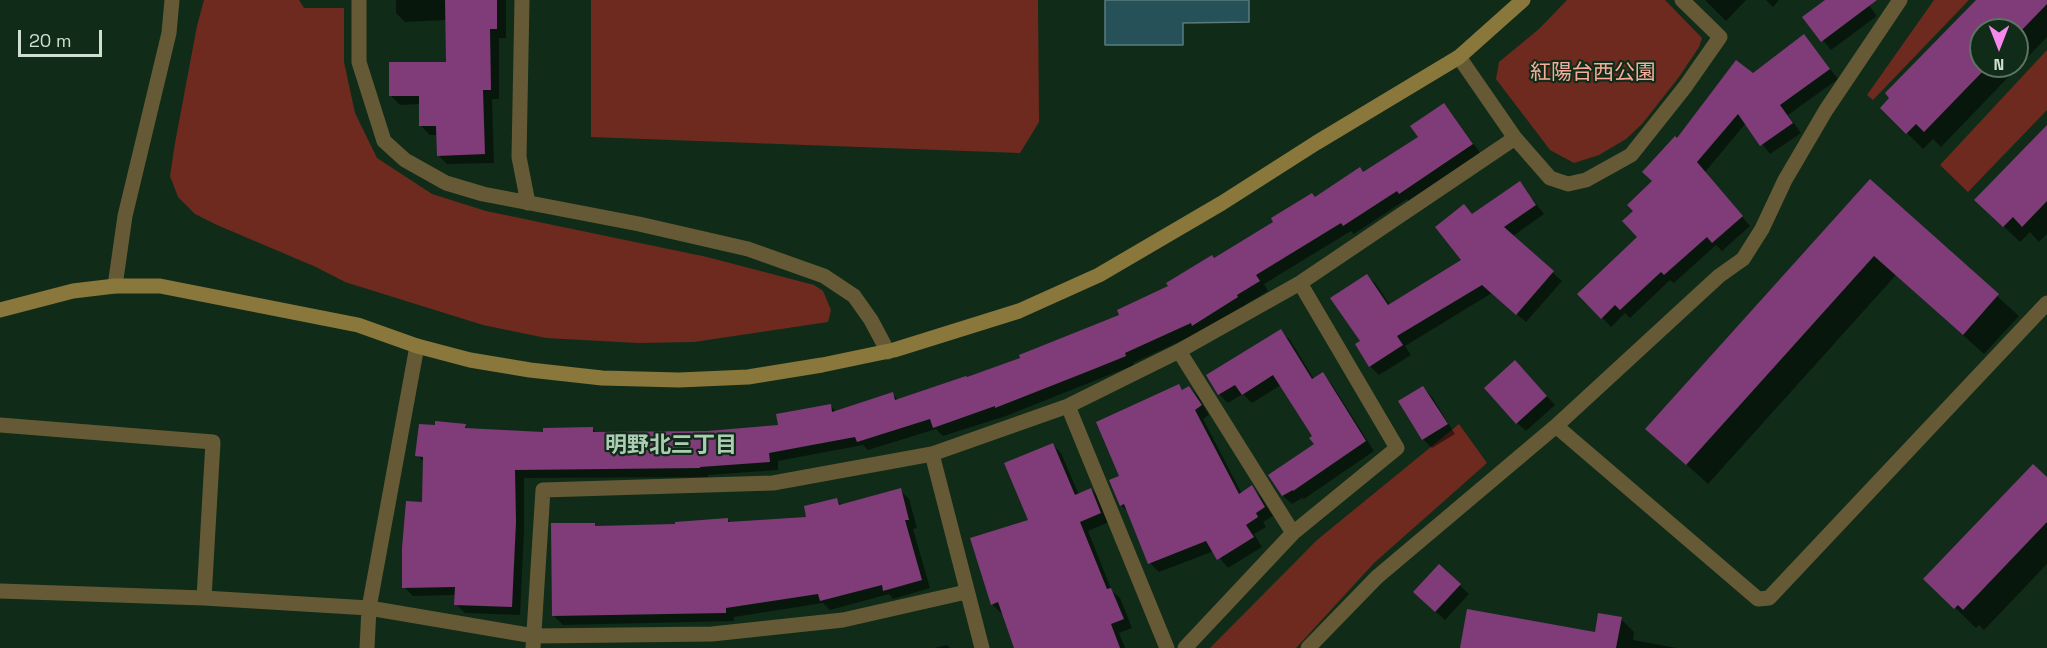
<!DOCTYPE html>
<html>
<head>
<meta charset="utf-8">
<style>
  body { margin:0 }
  #map { position:relative; width:2047px; height:648px; overflow:hidden; background:#102c18; font-family:"Space Grotesk",sans-serif }
  canvas { display:block }
  .north { position:absolute; left:1969px; top:18px; width:60px; height:60px; box-sizing:border-box; background:#102c18; border:2px solid #5c7462; border-radius:50%; rotate:180deg; font-size:16px; font-weight:700; line-height:24px; text-align:center; color:#cfe0d2 }
  .north::after { content:''; display:block; margin:auto; width:21px; height:27px; background:#f788eb; clip-path:polygon(50% 0,100% 100%,50% 72%,0 100%) }
  .scale { position:absolute; left:18px; top:30px; width:84px; height:27px; box-sizing:border-box; border:3px solid #cfe0d2; border-top:0; padding-left:8px; font-size:18px; line-height:21px; white-space:nowrap; color:#cfe0d2; -webkit-text-stroke:4px #102c18; paint-order:stroke }
</style>
</head>
<body>
<div id="map">
<canvas width="2047" height="648"></canvas>
<div class="north">N</div>
<div class="scale">20 m</div>
</div>
<script>
const ctx = document.querySelector('canvas').getContext('2d');
ctx.lineJoin = 'round';
function paint(path, color) { ctx.fillStyle = color; ctx.fill(path, 'evenodd'); }
const toPath = rows => new Path2D(rows.map(r => 'M' + r).join(''));
function strokePath(path, color, width, dash) { ctx.strokeStyle = color; ctx.lineWidth = width; ctx.lineCap = dash ? 'butt' : 'round'; ctx.setLineDash(dash || []); ctx.stroke(path); }
function label(font, color, halo, rows, align = 'center') {
  ctx.font = font + ' "Space Grotesk","Noto Sans JP",sans-serif'; ctx.lineWidth = 4.5; ctx.setLineDash([]); ctx.textBaseline = 'middle'; ctx.strokeStyle = halo; ctx.fillStyle = color; for (const [text, x, y, turn = 0] of rows) {
    ctx.save(); ctx.translate(x, y); ctx.rotate((+turn || 0) * Math.PI / 180); ctx.textAlign = isNaN(turn) ? turn : align; if (halo) ctx.strokeText(text, 0, 0); ctx.fillText(text, 0, 0); ctx.restore();
  }
}
const green = toPath([
  [204,0,299,0,304,8,344,8,344,62,355,113,377,158,432,194,486,211,707,257,814,285,823,291,831,310,828,322,694,342,638,343,546,338,483,325,345,282,316,267,217,225,195,214,178,197,170,176,175,143,197,26],
  [591,0,1038,0,1039,122,1020,153,591,137],
  [1567,0,1665,0,1702,38,1699,47,1679,77,1642,124,1626,139,1599,155,1574,163,1550,150,1496,79,1499,62,1539,29],
  [1934,0,1969,0,1873,100,1867,95],
  [2047,50,2047,110,1968,192,1940,165],
  [1459,424,1487,463,1374,563,1296,648,1210,648,1317,540]
]);
const water = toPath([
  [1105,0,1249,0,1249,22,1183,23,1183,45,1105,45,1105,0]
]);
const shadow = toPath([
  [396,0,506,0,506,38,499,38,499,99,492,99,494,163,447,164,438,155,438,135,430,135,421,126,420,104,400,105,391,96,447,64,447,20,405,22,396,13],
  [1705,0,1746,0,1726,21],
  [1766,0,1779,0,1773,7],
  [1827,0,1865,0,1877,16,1831,50,1804,17],
  [1978,0,2047,0,2047,37,1941,147,1933,139,1923,149,1898,124],
  [1981,30,2017,30,2017,66,1981,66],
  [1804,36,1838,79,1788,115,1801,133,1770,154,1746,123,1705,172,1750,226,1722,251,1716,245,1674,283,1670,280,1630,318,1625,313,1611,327,1579,294,1639,237,1635,211,1677,140,1753,75],
  [1443,105,1452,114,1481,154,1409,202,1407,199,1354,234,1351,231,1264,284,1268,291,1245,305,1246,307,1200,332,1133,363,1134,365,1006,416,943,436,936,429,868,450,863,445,778,461,778,470,708,475,708,477,524,478,524,532,520,615,465,613,456,604,456,595,413,596,404,587,423,503,425,463,417,455,465,426,469,430,545,433,592,429,597,433,707,433,780,427,830,406,837,412,892,394,899,400,968,379,1022,358,1121,316,1315,198,1364,173,1420,138],
  [2047,127,2047,234,2039,242,2030,232,2020,242,1976,200],
  [1870,181,2019,316,1984,354,1896,275,1708,484,1647,429],
  [1520,183,1544,214,1513,236,1562,281,1526,322,1492,293,1405,346,1411,355,1379,375,1370,366,1362,341,1367,276,1376,284,1390,305,1463,260,1464,206,1473,215],
  [1281,331,1290,340,1314,379,1322,374,1331,383,1374,451,1304,499,1302,498,1292,504,1283,496,1316,445,1314,437,1281,385,1252,403,1243,394,1228,403,1219,394],
  [1524,371,1555,405,1526,431,1517,423],
  [1178,385,1184,391,1189,387,1198,396,1209,415,1203,419,1242,494,1251,487,1260,496,1273,516,1263,522,1266,527,1254,534,1262,547,1228,568,1214,551,1159,572,1150,563,1130,514,1121,505,1121,476],
  [1423,388,1432,397,1455,434,1432,448,1423,439,1400,402],
  [1052,444,1061,453,1079,495,1091,489,1100,498,1109,522,1088,531,1112,591,1120,598,1132,628,1119,633,1125,648,1017,648,1003,612,1001,613,992,604,1030,521],
  [2047,479,2047,564,1984,630,1979,625,1976,628,1946,599],
  [900,490,909,499,917,528,913,529,930,588,893,599,889,594,830,610,823,603,734,617,734,621,563,625,554,616,594,525,596,527,677,526,727,519,731,523,808,518,837,500,843,506],
  [1439,566,1469,594,1445,620,1424,601],
  [1621,619,1634,632,1633,640,1677,648,1461,648,1596,634],
  [947,645,950,648,934,648]
]);
const building = toPath([
  [445,0,497,0,497,29,490,29,491,90,483,90,485,154,437,156,436,126,419,126,419,96,389,96,389,62,446,62],
  [1825,0,1877,0,1821,42,1802,17],
  [1976,0,2047,0,2047,4,2017,35,2017,30,1981,30,1981,66,1988,66,1924,132,1916,124,1906,134,1880,108,1889,98,1885,93],
  [1804,34,1830,69,1780,105,1793,123,1760,146,1738,114,1697,162,1743,216,1712,243,1707,237,1664,275,1661,272,1620,310,1615,305,1601,319,1577,294,1637,237,1622,221,1633,211,1627,205,1652,181,1642,172,1675,136,1677,138,1736,60,1753,73],
  [1444,103,1473,144,1399,194,1397,191,1343,226,1341,223,1256,275,1260,281,1237,295,1238,297,1192,326,1191,323,1125,353,1126,356,1094,369,995,408,995,406,933,428,930,419,857,442,855,437,769,453,770,462,700,467,700,468,515,470,516,522,512,607,454,605,455,587,402,588,402,548,406,501,422,502,423,457,415,456,419,424,435,425,435,421,466,424,465,428,543,432,543,428,593,427,593,432,707,431,778,425,776,414,831,404,832,412,893,392,895,400,966,376,967,377,1020,358,1019,355,1119,315,1117,310,1168,286,1166,283,1212,255,1214,258,1273,222,1271,218,1312,193,1315,197,1360,167,1363,172,1418,137,1410,126],
  [2047,125,2047,201,2022,227,2013,217,2003,227,1974,200],
  [1870,179,1999,294,1963,335,1874,256,1686,465,1645,429],
  [1520,181,1536,205,1504,227,1554,271,1516,315,1482,285,1397,336,1403,345,1369,367,1355,344,1360,341,1330,298,1367,274,1388,305,1461,260,1435,227,1464,204,1472,214],
  [1281,329,1312,379,1323,372,1366,441,1293,491,1293,490,1282,496,1268,475,1314,444,1309,438,1312,436,1273,375,1242,395,1235,385,1218,395,1206,375],
  [1515,360,1547,396,1516,424,1484,388],
  [1179,384,1182,390,1189,386,1202,405,1195,410,1239,494,1252,485,1265,507,1256,513,1258,517,1246,525,1254,537,1217,560,1206,541,1148,564,1124,504,1120,506,1109,480,1119,476,1096,422],
  [1423,386,1448,424,1422,440,1398,401],
  [1053,443,1075,495,1091,488,1101,513,1080,522,1107,589,1111,588,1124,619,1111,624,1120,648,1014,648,998,602,991,605,970,538,1028,520,1004,463],
  [2033,464,2047,477,2047,522,1963,610,1958,605,1954,609,1923,579],
  [901,488,909,520,905,520,922,580,883,591,882,585,820,601,818,594,726,608,726,613,552,616,551,523,595,523,595,526,675,524,675,522,728,518,728,522,806,517,804,506,837,498,839,505],
  [1439,564,1461,584,1435,612,1413,592],
  [1467,609,1595,632,1598,613,1622,617,1616,648,1460,648]
]);
const street = toPath([
  [359,0,359,62,384,141,405,160,446,183,483,194,639,224,748,249,824,276,854,296,871,320,888,352],
  [522,0,519,157,528,203],
  [1515,138,1550,178,1568,184,1586,180,1631,155,1685,87,1720,37,1682,0],
  [115,286,125,216,169,33,172,0],
  [1179,351,1293,533],
  [1068,406,1167,648],
  [0,425,213,442,204,598],
  [1556,426,1758,599,1769,598,2047,303],
  [932,454,982,648],
  [0,591,204,598,369,608,534,636,712,634,843,620,966,592],
  [367,648,369,608,417,346],
  [533,648,543,490,773,483,932,454,1068,406,1179,351,1300,283,1515,138,1459,57],
  [1185,648,1293,533,1397,448,1300,283],
  [1308,648,1377,577,1556,426,1719,276,1743,259,1762,229,1785,180,1826,110,1900,0]
]);
const secondary = toPath([
  [0,310,73,291,115,286,160,286,358,325,417,346,470,360,530,370,602,378,679,380,748,377,822,365,894,350,1019,311,1099,275,1222,203,1316,143,1459,57,1523,0]
]);
const parkNames = [
  ["紅陽台西公園",1593,73]
];
const neighbourhoodNames = [
  ["明野北三丁目",671,446]
];
paint(green, '#6e2a1f');
paint(water, '#275159');
strokePath(water, '#597c7d', 1.5);
paint(shadow, '#0007');
paint(building, '#7f3c78');
strokePath(street, '#665a36', 15);
strokePath(secondary, '#8a773b', 15);
label('21px', '#f6ac9d', '#102c18', parkNames);
label('bold 22px', '#accdb3', '#102c18', neighbourhoodNames);
</script>
</body>
</html>
